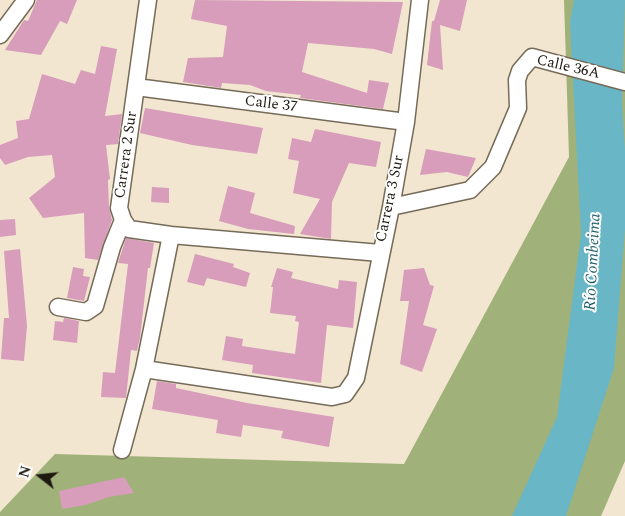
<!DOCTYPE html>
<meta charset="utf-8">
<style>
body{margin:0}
#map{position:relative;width:625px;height:516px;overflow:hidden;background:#f2e6d0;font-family:Spectral,serif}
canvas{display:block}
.north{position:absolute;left:15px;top:451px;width:50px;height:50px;-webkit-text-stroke:4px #fff;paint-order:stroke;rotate:286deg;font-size:14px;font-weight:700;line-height:20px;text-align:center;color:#1d1911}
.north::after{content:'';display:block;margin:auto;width:18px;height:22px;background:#1d1911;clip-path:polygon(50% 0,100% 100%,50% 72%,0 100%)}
</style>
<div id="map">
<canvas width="625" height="516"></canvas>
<div class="north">N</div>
</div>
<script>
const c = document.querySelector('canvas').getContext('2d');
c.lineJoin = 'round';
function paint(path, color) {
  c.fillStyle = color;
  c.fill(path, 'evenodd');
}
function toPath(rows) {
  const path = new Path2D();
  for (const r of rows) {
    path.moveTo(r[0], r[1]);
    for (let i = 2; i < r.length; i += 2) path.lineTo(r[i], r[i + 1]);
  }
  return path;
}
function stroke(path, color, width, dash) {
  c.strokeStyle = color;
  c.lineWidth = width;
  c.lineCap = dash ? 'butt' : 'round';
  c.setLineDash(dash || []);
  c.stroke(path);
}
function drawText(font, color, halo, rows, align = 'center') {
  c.font = font + ' Spectral,serif';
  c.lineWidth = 4;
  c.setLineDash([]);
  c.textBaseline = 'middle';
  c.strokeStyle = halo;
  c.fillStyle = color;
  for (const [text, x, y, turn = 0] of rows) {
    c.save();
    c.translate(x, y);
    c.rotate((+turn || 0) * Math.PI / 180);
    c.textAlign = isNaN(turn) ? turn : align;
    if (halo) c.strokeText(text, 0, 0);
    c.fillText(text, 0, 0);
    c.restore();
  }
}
paint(toPath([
 [564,0,625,0,625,461,601,516,0,516,0,512,55,454,404,464,569,157]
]), '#a0b279');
paint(toPath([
 [574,0,625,0,622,103,625,151,625,229,614,368,566,516,512,516,557,417,581,234,570,22]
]), '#69b6c6');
paint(toPath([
 [37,0,77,0,67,24,60,21,41,55,5,50,24,20,28,21],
 [195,0,403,2,392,54,374,49,308,43,302,72,367,93,369,80,389,83,383,109,300,98,301,95,266,91,250,85,222,83,221,88,183,82,188,58,223,57,227,26,191,19],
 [440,0,467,0,460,31,440,25,443,70,427,65,432,21,434,21],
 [101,46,117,49,105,116,122,114,118,144,106,145,110,179,108,180,109,207,112,220,98,260,85,258,84,213,43,218,29,198,55,177,52,155,28,157,5,165,0,158,0,145,18,138,16,121,29,119,42,74,75,84,81,70,95,74],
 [145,108,263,128,257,154,192,145,140,133],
 [315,129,381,142,376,167,349,163,332,202,331,239,300,234,320,199,293,193,299,161,288,159,292,138,311,142],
 [426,149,476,158,468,177,447,172,420,175],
 [228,186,255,193,250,213,295,226,294,234,248,229,219,221],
 [152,187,169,188,169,203,151,202],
 [15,219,16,235,0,237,0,220],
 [126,238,154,243,150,268,148,268,140,338,137,351,131,350,126,398,101,397,103,372,115,373,128,264,118,263],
 [20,249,27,326,24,361,1,359,4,318,9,318,4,251],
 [195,254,234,264,233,267,250,273,246,287,207,278,204,286,187,282],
 [73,267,84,269,83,276,90,277,84,301,67,298],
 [277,268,293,272,291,278,338,289,339,280,357,282,353,328,327,325,321,383,252,373,253,365,222,360,226,336,243,339,242,346,295,354,299,322,295,321,296,316,270,313,273,287,271,287],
 [424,268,430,285,434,286,423,325,437,329,422,372,400,364,409,301,400,301,404,270],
 [64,318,79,321,77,343,53,340,55,321,63,322],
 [157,381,176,384,176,388,247,403,334,417,329,447,281,438,283,431,243,425,241,437,216,433,218,420,152,409],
 [124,477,134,493,109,497,85,505,62,509,59,491]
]), '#d79dbb');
const street = toPath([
 [0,35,26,0],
 [136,87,406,122],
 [391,207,470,190,493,167,518,108,517,80,520,71,532,57,625,82],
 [123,220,129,229,171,235,380,253],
 [58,307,86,312,95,306,112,247,123,220,119,208,148,0],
 [144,369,332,397,345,394,356,378,391,207,406,122,420,0],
 [122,450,144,369,171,235]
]);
stroke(street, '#766b58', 19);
stroke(street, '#fff', 16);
drawText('15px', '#1d1911', '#fff', [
 ["Calle 36A",568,68,13],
 ["Calle 37",271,105,7],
 ["Carrera 2 Sur",127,155,-82],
 ["Carrera 3 Sur",391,199,-78]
]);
drawText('italic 16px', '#22616d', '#fff', [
 ["Río Combeima",594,262,-87]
]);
</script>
